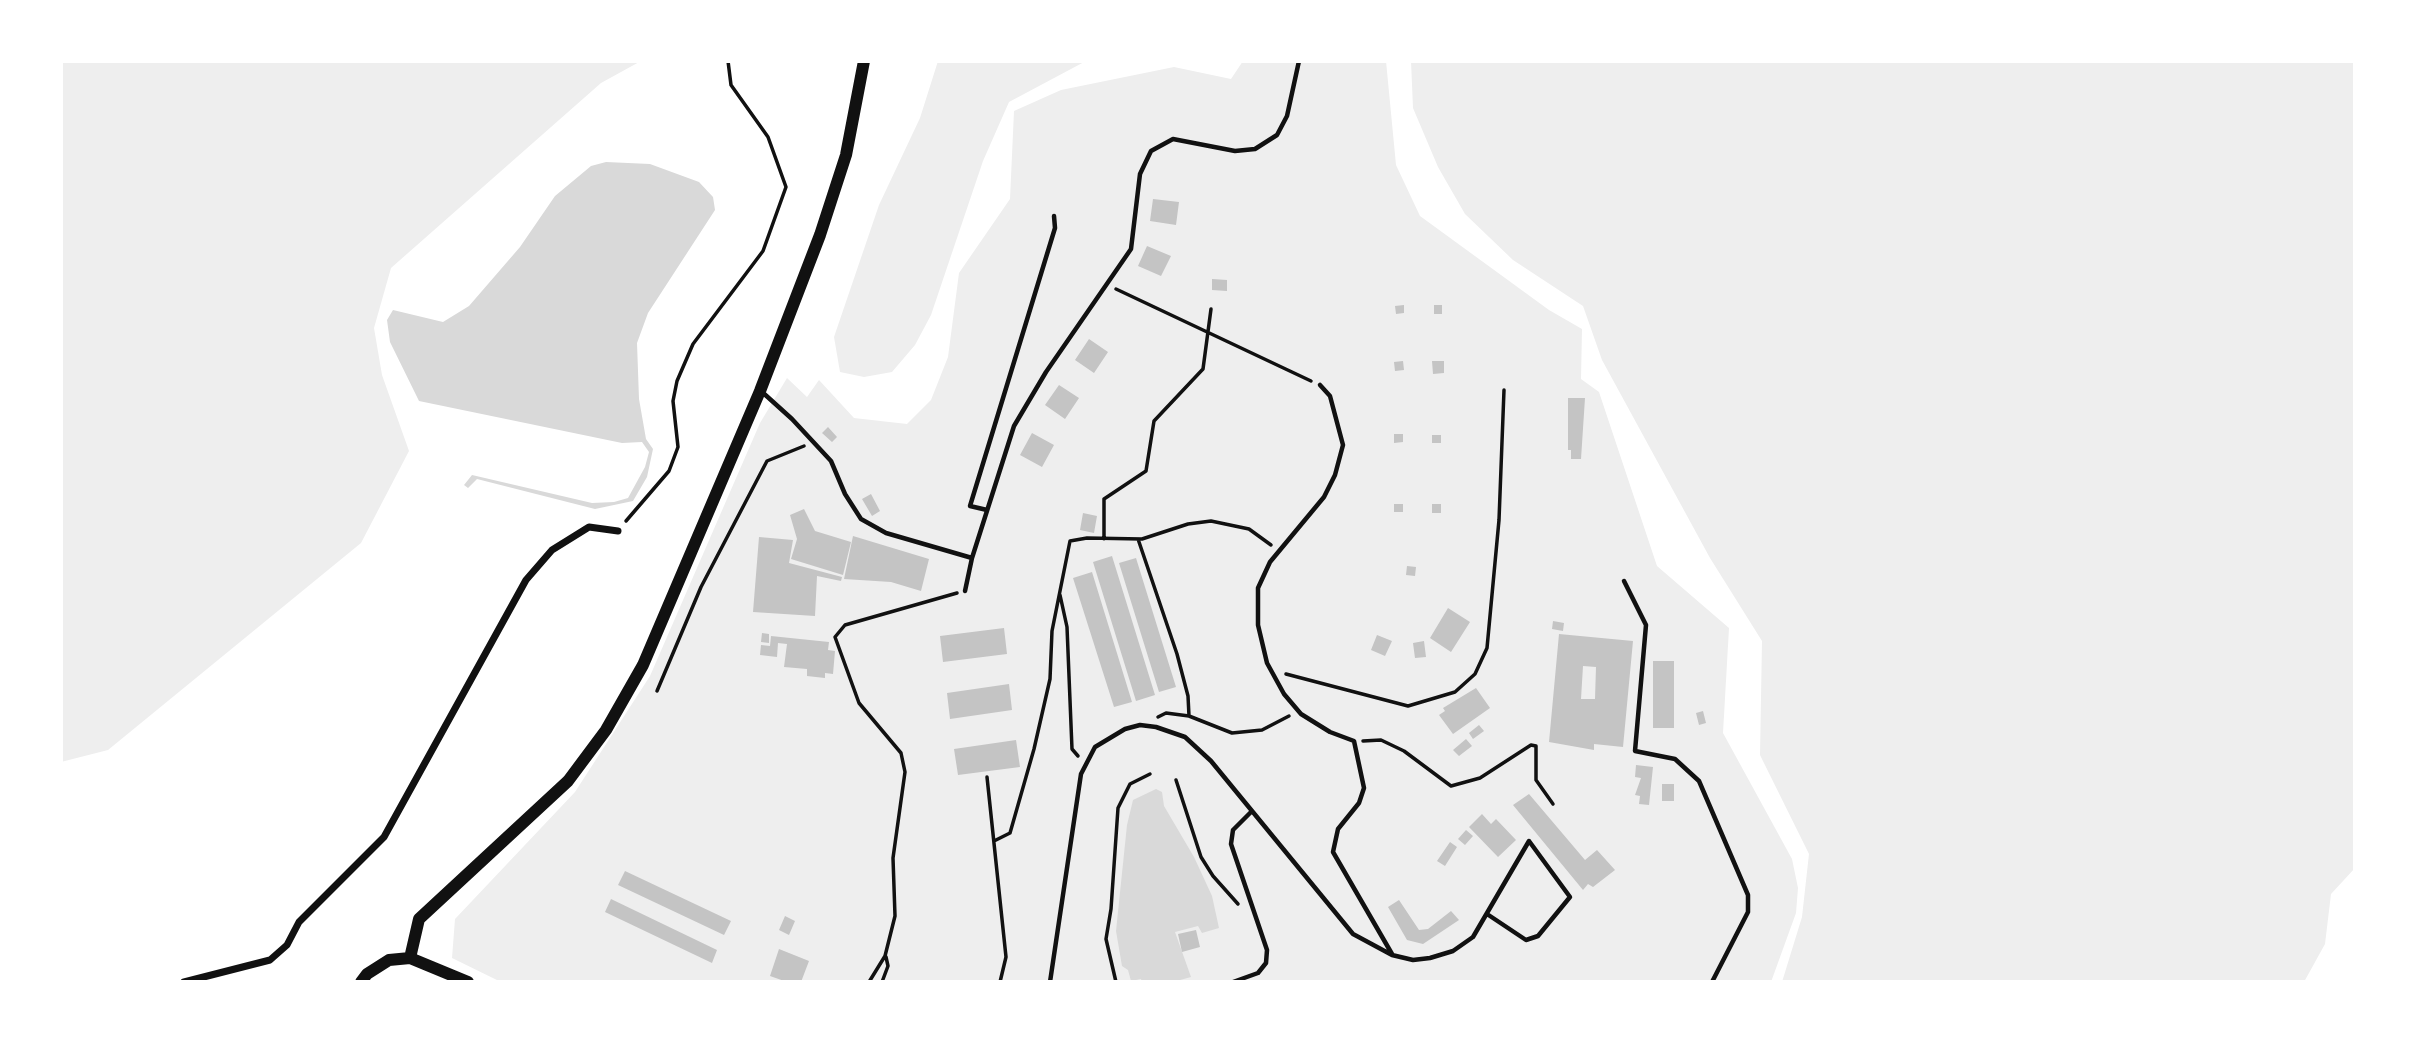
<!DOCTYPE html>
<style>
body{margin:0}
#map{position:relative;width:2416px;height:1043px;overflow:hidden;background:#fff;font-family:Figtree,sans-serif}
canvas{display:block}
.frame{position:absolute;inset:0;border:63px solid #fff;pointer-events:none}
</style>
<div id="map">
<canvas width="2416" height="1043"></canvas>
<div class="frame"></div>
</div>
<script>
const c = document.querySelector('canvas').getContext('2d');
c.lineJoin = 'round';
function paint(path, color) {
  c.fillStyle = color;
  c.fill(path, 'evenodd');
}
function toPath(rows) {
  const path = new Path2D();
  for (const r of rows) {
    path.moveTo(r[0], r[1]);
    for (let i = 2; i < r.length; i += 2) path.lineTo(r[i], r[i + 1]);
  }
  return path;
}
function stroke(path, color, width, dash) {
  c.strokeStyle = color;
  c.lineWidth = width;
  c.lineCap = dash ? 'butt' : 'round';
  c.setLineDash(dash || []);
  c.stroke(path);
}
paint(toPath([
 [61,61,641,61,601,83,391,268,374,328,382,375,409,451,361,543,108,750,61,762],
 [938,61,1086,61,1009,102,983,161,931,315,915,345,892,372,864,377,840,372,834,337,879,205,920,118],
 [1243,61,1386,61,1396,165,1420,216,1549,310,1582,329,1581,379,1599,392,1657,566,1729,628,1723,733,1792,859,1798,888,1796,913,1771,982,501,982,452,958,455,919,575,792,650,676,760,423,787,378,807,397,819,380,854,418,907,424,931,400,948,357,959,273,1010,199,1014,111,1061,90,1174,67,1231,79],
 [1411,61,2355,61,2355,868,2331,894,2325,944,2304,982,1782,982,1802,917,1809,854,1760,755,1762,641,1710,558,1602,360,1583,306,1513,260,1465,214,1438,167,1413,108]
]), '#eee');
paint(toPath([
 [606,162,650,164,699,182,713,197,715,210,648,313,637,343,639,399,646,439,653,449,647,477,633,501,595,509,477,479,468,488,464,485,472,475,592,503,614,502,628,498,645,467,649,452,642,442,622,443,419,401,390,342,387,320,393,310,443,322,469,306,520,247,555,196,591,166],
 [1156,789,1162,792,1164,806,1194,857,1212,896,1219,928,1202,933,1198,926,1175,932,1191,977,1173,982,1142,982,1141,979,1131,981,1128,970,1122,966,1116,931,1127,825,1133,800]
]), '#d9d9d9');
paint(toPath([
 [1153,199,1179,202,1176,225,1150,221],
 [1147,246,1171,256,1161,276,1138,266],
 [1212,279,1227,280,1227,291,1212,290],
 [1404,305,1404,313,1396,314,1395,306],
 [1434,305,1442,305,1442,314,1434,314],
 [1089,339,1108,352,1094,373,1075,360],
 [1403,361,1404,370,1395,371,1394,362],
 [1432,361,1444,361,1444,373,1433,374],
 [1059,385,1079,398,1065,419,1045,405],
 [1568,398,1585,398,1581,459,1571,459,1571,450,1568,450],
 [828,427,837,437,832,442,822,433],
 [1032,433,1054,445,1042,467,1020,455],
 [1394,434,1403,434,1403,442,1394,443],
 [1432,435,1441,435,1441,443,1432,443],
 [871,494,880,511,872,516,862,499],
 [1394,504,1403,504,1403,512,1394,512],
 [1432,504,1441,504,1441,513,1432,513],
 [804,509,815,531,851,542,843,575,791,559,797,539,790,515],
 [1083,513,1097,516,1094,533,1080,530],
 [853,536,929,559,921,591,891,582,844,579],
 [759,537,793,540,789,563,842,577,841,581,817,576,815,616,753,612],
 [1112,556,1155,695,1136,701,1093,562],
 [1136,558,1176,687,1159,692,1119,563],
 [1407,566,1416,567,1415,576,1406,575],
 [1092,572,1132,702,1114,707,1073,578],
 [1448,608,1470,622,1451,652,1430,638],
 [1553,621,1564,623,1563,631,1552,629],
 [1004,628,1007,654,943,662,940,636],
 [762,633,769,634,769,643,761,642],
 [1559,634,1633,641,1623,747,1594,744,1594,750,1549,742],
 [1583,666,1596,667,1595,699,1581,699],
 [1377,635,1392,641,1385,656,1371,650],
 [771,636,829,642,828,650,835,651,833,674,825,673,825,678,807,676,807,669,784,667,787,644,778,643,777,657,760,655,761,645,770,646],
 [1424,641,1426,657,1415,658,1413,643],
 [1653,661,1674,661,1674,728,1653,728],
 [1009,684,1012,710,950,719,947,693],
 [1476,688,1490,708,1453,734,1439,715,1445,711,1443,708],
 [1703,711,1706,723,1699,725,1696,713],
 [1479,725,1484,731,1473,739,1469,733],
 [1466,739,1472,746,1459,756,1453,750],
 [1016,740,1020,767,958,775,954,749],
 [1636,765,1653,767,1649,805,1639,804,1640,796,1635,795,1641,778,1635,777],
 [1662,784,1674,784,1674,801,1662,801],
 [1529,794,1585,860,1597,850,1615,870,1593,887,1588,884,1583,890,1513,805],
 [1482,814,1491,824,1496,819,1516,840,1498,857,1469,827],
 [1466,830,1473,836,1465,845,1458,839],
 [1450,842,1457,847,1445,866,1437,861],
 [625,871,731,921,724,935,618,885],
 [611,899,717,950,712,963,605,912],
 [1399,900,1419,930,1428,929,1451,911,1459,920,1423,944,1407,940,1388,907],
 [785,916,795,921,789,935,779,930],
 [1196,930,1200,947,1182,952,1178,934],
 [779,949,809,961,801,982,787,982,770,976]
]), '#c4c4c4');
stroke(toPath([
 [1116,289,1311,381],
 [626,521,669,471,678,447,673,401,677,381,693,344,763,251,786,187,768,137,731,85,728,61],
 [1104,539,1104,499,1146,471,1154,421,1203,369,1211,309],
 [1138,539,1177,654,1188,696,1189,716],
 [1060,595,1067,627,1072,749,1078,756],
 [1286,674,1408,706,1455,692,1475,674,1487,648,1499,520,1504,390],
 [657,691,701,587,767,461,804,446],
 [1158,717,1166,713,1189,716,1232,733,1262,730,1289,716],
 [1363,741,1381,740,1404,751,1451,786,1480,778,1531,745,1536,746,1536,780,1553,804],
 [987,777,1006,957,1000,982],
 [1176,780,1201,857,1213,876,1238,904],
 [994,841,1010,833,1034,749,1050,679,1052,631,1070,541,1087,538,1142,539,1188,524,1211,521,1249,529,1271,545],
 [869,982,885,956,895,916,893,858,905,772,901,753,859,703,835,637,845,625,957,593],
 [882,982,888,966,886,957],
 [1116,982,1106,939,1111,909,1118,808,1130,784,1150,774]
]), '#111', 3.5);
stroke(toPath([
 [1320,385,1330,396,1343,445,1335,475,1324,497,1270,562,1258,588,1258,625,1267,663,1284,694,1301,714,1330,732,1354,741,1364,788,1359,803,1338,829,1333,852,1392,954],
 [761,391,792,419,831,461,845,494,861,519,886,533,972,558],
 [987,510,970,506,1055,228,1054,216],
 [1624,581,1646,625,1635,751,1675,759,1699,781,1748,895,1748,912,1712,982],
 [965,591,972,558,1014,426,1046,372,1131,249,1140,174,1151,151,1173,139,1235,151,1255,149,1277,135,1287,116,1299,61],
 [1050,982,1081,774,1095,747,1125,729,1140,725,1156,727,1185,737,1211,761,1353,934,1392,955,1413,960,1430,958,1453,951,1473,937,1529,841,1570,897,1538,936,1526,940,1487,914],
 [1233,982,1258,973,1266,963,1267,950,1231,844,1233,830,1251,812]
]), '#111', 4.5);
stroke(toPath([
 [184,982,270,960,287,945,299,922,384,837,526,580,552,550,589,527,618,531]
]), '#111', 7);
stroke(toPath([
 [410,958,419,919,568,781,606,730,643,665,760,391,820,235,846,155,864,61],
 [361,982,367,974,389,960,410,958,468,982]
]), '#111', 12);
</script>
